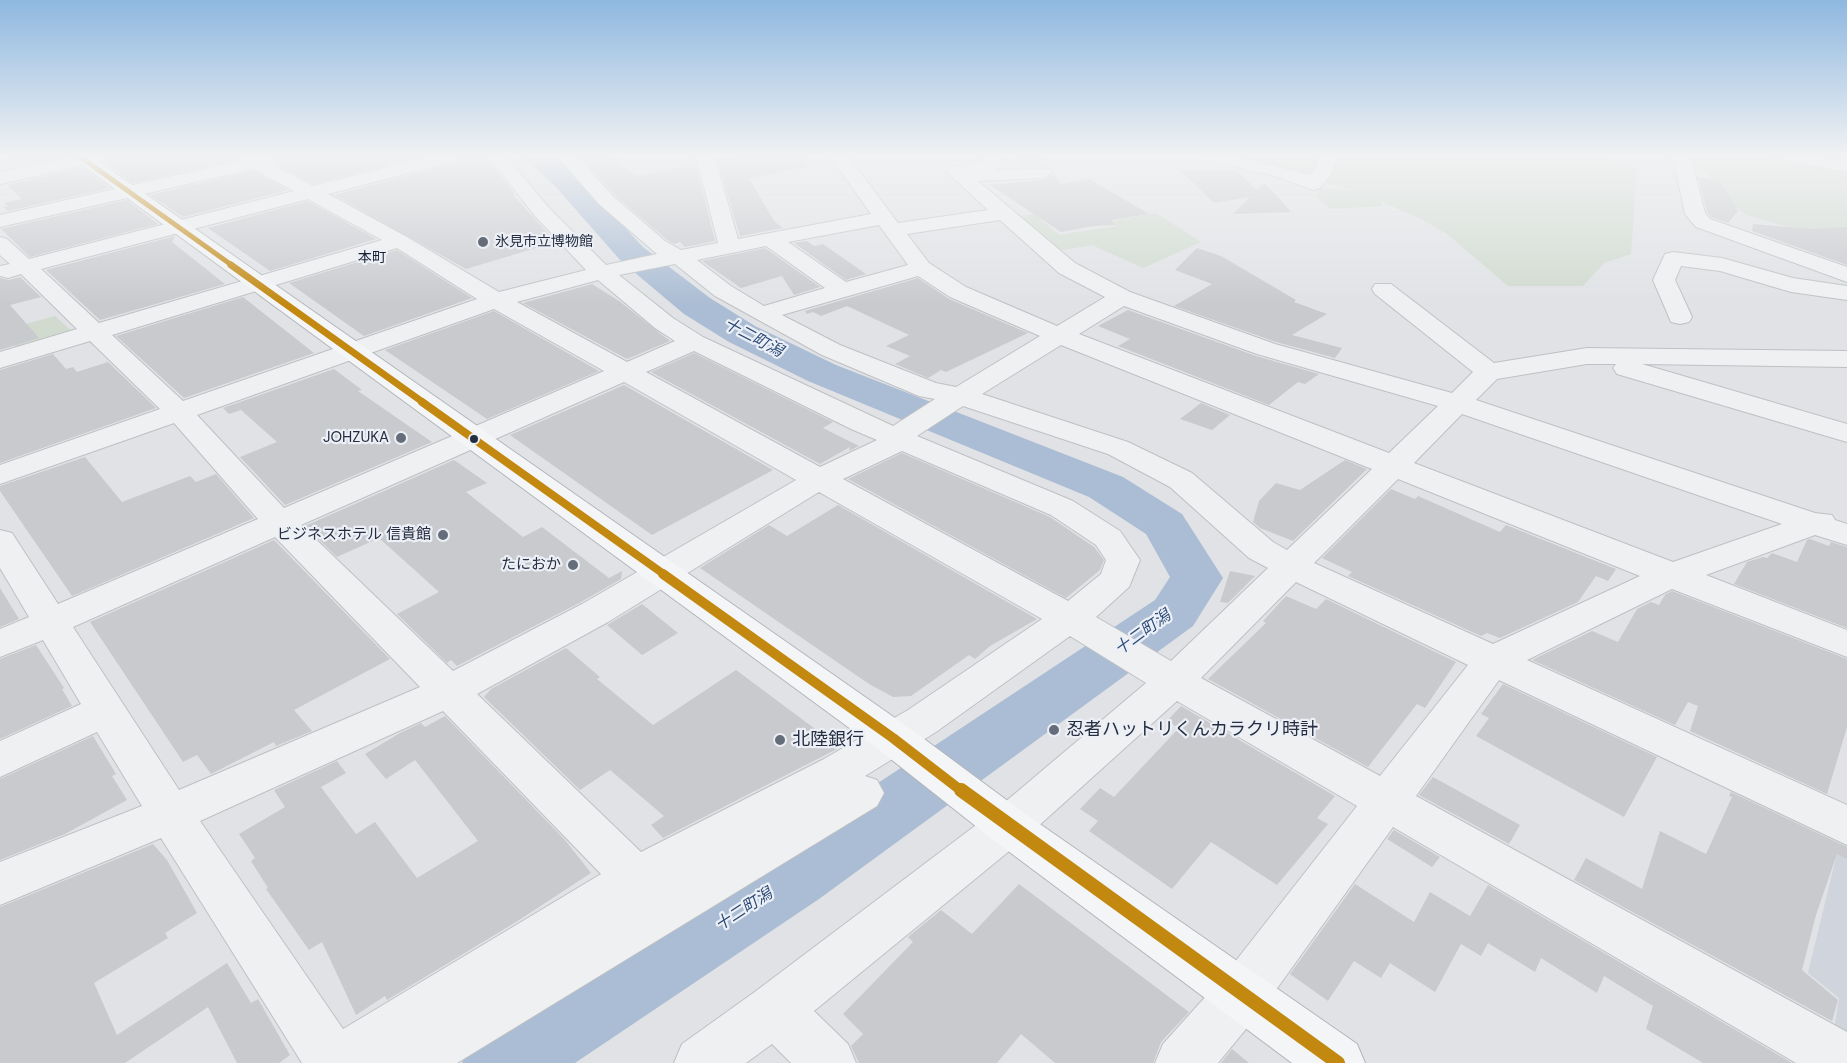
<!DOCTYPE html>
<meta charset="utf-8">
<style>
body{margin:0}
canvas{display:block;background:#e0e2e5}
</style>
<canvas width="1847" height="1063"></canvas>
<script>
const c = document.querySelector('canvas').getContext('2d');
c.lineJoin = 'round';
function paint(path, color) {
  c.fillStyle = color;
  c.fill(path, 'evenodd');
}
function toPath(rows) {
  const path = new Path2D();
  for (const r of rows) {
    path.moveTo(r[0], r[1]);
    for (let i = 2; i < r.length; i += 2) path.lineTo(r[i], r[i + 1]);
  }
  return path;
}
function stroke(path, color, width, dash) {
  c.strokeStyle = color;
  c.lineWidth = width;
  c.lineCap = dash ? 'butt' : 'round';
  c.setLineDash(dash || []);
  c.stroke(path);
}
function drawText(font, color, halo, rows, align = 'center') {
  c.font = font + ' "DM Sans","Noto Sans JP",sans-serif';
  c.lineWidth = 4.5;
  c.setLineDash([]);
  c.textBaseline = 'middle';
  c.strokeStyle = halo;
  c.fillStyle = color;
  for (const [text, x, y, turn = 0] of rows) {
    c.save();
    c.translate(x, y);
    c.rotate((+turn || 0) * Math.PI / 180);
    c.textAlign = isNaN(turn) ? turn : align;
    if (halo) c.strokeText(text, 0, 0);
    c.fillText(text, 0, 0);
    c.restore();
  }
}
paint(toPath([
 [1837,853,1847,858,1847,1039,1834,1031,1839,998,1808,973]
]), '#d0d5dd');
paint(toPath([
 [1219,156,1594,156,1637,168,1631,254,1604,263,1583,286,1508,286,1447,234,1423,220,1380,201,1383,206,1331,209,1316,197,1319,188,1351,190,1283,170],
 [1701,156,1847,156,1847,244,1746,215,1711,186,1708,173,1694,170,1691,160],
 [1156,213,1201,242,1143,268,1092,245,1057,251,1013,217,1035,214,1059,235,1116,226,1113,221],
 [55,316,75,334,19,351,0,331]
]), '#d0dacf');
paint(toPath([
 [523,156,553,156,575,174,643,247,710,298,755,326,836,365,1123,477,1182,514,1223,578,1193,626,819,899,575,1063,462,1063,474,1034,769,855,1155,600,1170,577,1146,534,1089,497,808,381,729,342,684,314,621,261,555,186,523,156]
]), '#abbdd4');
paint(toPath([
 [11,156,66,156,22,165],
 [115,156,232,156,235,160,133,183,105,163],
 [276,156,421,156,313,184,276,163,278,160],
 [464,156,486,156,515,195,513,195,556,242,466,269,334,195,460,162],
 [579,156,612,156,636,176,696,164,715,241,685,247,680,242,674,244,666,239,616,196],
 [738,156,806,156,807,167,749,178,774,221,783,228,740,236,717,160],
 [1016,156,1041,156,1049,167,1023,167],
 [83,168,110,188,8,211,3,207,8,206,4,203,22,199,7,185],
 [1180,170,1236,170,1257,190,1265,183,1291,212,1233,214,1250,197,1214,203],
 [253,171,288,190,183,217,150,195],
 [1054,174,1061,184,1089,179,1149,214,1112,220,1115,225,1093,226,1061,232,990,185,1043,180],
 [1698,177,1719,181,1738,211,1728,223,1711,217,1707,212],
 [127,200,158,224,30,257,1,229],
 [308,201,376,239,270,271,208,228],
 [1753,224,1811,229,1847,227,1847,265,1752,231],
 [175,236,172,242,225,284,100,320,46,270],
 [807,241,814,246,823,244,866,274,846,280,794,243],
 [765,248,820,287,794,295,782,276,741,288,702,261],
 [1197,248,1221,256,1296,300,1294,302,1327,314,1292,335,1342,348,1335,358,1276,342,1174,306,1212,284,1175,270],
 [397,250,472,298,364,336,289,283],
 [20,277,41,297,10,305,39,338,0,350,0,278,9,280],
 [918,278,949,299,1028,333,946,372,941,370,928,378,895,364,910,356,886,346,909,335,847,306,821,316,813,312,807,314,805,311],
 [592,284,619,301,670,341,627,359,523,303],
 [243,297,314,353,184,398,116,336],
 [1128,310,1256,356,1319,374,1305,384,1298,382,1269,405,1118,346,1130,339,1098,326],
 [494,311,599,371,487,419,385,350],
 [694,353,833,422,823,428,859,446,849,451,850,447,820,464,651,372],
 [53,354,66,369,73,367,77,372,108,362,156,408,0,463,0,370],
 [334,369,362,390,358,391,432,442,285,505,240,457,277,442,241,410,229,414,223,408],
 [624,385,773,470,652,535,510,435],
 [1201,403,1230,415,1212,430,1180,419],
 [902,453,1050,517,1094,547,1104,560,1100,570,1066,598,848,479],
 [85,457,122,502,190,476,196,482,216,474,254,518,72,596,0,491,0,486],
 [454,460,487,483,466,492,523,537,542,527,609,578,622,571,621,579,581,602,457,666,451,660,447,663,397,614,439,592,379,538,337,557,305,526],
 [1345,460,1367,469,1293,541,1260,528,1253,522,1259,501,1276,483,1300,490],
 [1391,489,1415,499,1418,496,1500,532,1506,525,1616,569,1608,581,1596,576,1578,602,1500,638,1487,633,1481,636,1348,576,1352,572,1322,558],
 [838,505,1037,619,990,646,975,659,969,655,911,696,893,697,869,684,700,568,769,525,787,536],
 [1810,539,1829,546,1831,542,1847,547,1847,628,1734,584,1747,562,1763,557,1767,558,1772,553,1797,562,1807,540],
 [274,540,390,659,294,710,312,731,276,746,274,742,211,774,197,755,183,762,90,622],
 [1230,571,1255,576,1228,603,1220,602],
 [0,588,19,619,0,627],
 [1672,591,1847,659,1847,727,1827,794,1690,731,1698,706,1688,702,1675,725,1532,660,1592,631,1618,642,1637,609,1651,602,1659,605,1665,595],
 [1286,596,1316,609,1326,599,1456,662,1425,708,1417,704,1368,767,1208,679,1266,623,1263,621],
 [642,604,678,633,642,655,607,625],
 [36,645,64,688,62,689,72,706,0,739,0,659],
 [566,648,600,677,597,679,653,725,736,670,838,746,837,749,663,838,651,825,664,816,610,770,580,790,484,697,491,689],
 [1503,684,1657,757,1624,817,1476,736,1489,718,1481,714],
 [1181,706,1335,796,1317,818,1328,824,1277,885,1211,842,1172,889,1089,831,1098,821,1080,809,1100,788,1114,797,1179,728,1167,721],
 [445,716,565,840,591,873,516,922,387,1000,385,996,356,1015,322,942,309,950,266,889,268,888,251,861,255,858,239,834,285,807,274,790,337,761,346,773,321,787,356,834,375,822,417,878,478,841,415,760,386,779,365,754,400,733,421,723,425,727],
 [93,736,116,774,112,776,127,800,65,834,0,860,0,779],
 [1433,777,1520,825,1509,844,1419,795],
 [1731,792,1847,847,1847,859,1837,854,1816,915,1802,970,1838,1000,1832,1021,1574,880,1586,858,1642,889,1660,831,1706,854,1732,797,1729,796],
 [1394,830,1440,857,1432,867,1387,839],
 [153,844,167,860,197,913,165,933,168,938,94,983,117,1035,227,963,251,1003,258,999,290,1055,279,1063,237,1063,208,1007,125,1063,0,1063,0,907],
 [1019,884,1189,1012,1161,1042,1153,1063,1055,1063,1021,1034,997,1063,859,1063,851,1046,863,1034,843,1014,913,942,908,937,941,910,972,934],
 [1355,884,1414,922,1430,892,1470,916,1488,885,1792,1063,1703,1063,1646,1029,1653,1006,1604,976,1597,993,1541,958,1535,972,1488,943,1481,956,1461,944,1435,992,1390,963,1381,978,1354,961,1328,1001,1290,974],
 [1232,1049,1249,1063,1221,1063]
]), '#c8cace');
const minor = toPath([
 [78,156,113,156,104,161,0,184,0,172,78,156],
 [234,156,273,156,276,160,272,164,313,186,431,156,462,156,459,160,328,194,407,237,499,292,586,270,535,216,488,156,506,156,549,208,606,265,657,254,599,204,557,156,576,156,613,196,665,241,681,250,718,243,698,163,692,156,711,156,716,162,738,239,871,214,830,156,848,156,898,223,988,210,947,172,950,168,984,161,981,156,999,156,1004,164,994,170,1049,169,1052,173,1043,178,978,181,1075,263,1130,292,1275,344,1452,393,1473,372,1375,294,1372,289,1375,284,1391,284,1494,363,1587,348,1847,351,1847,367,1642,364,1847,424,1847,442,1617,374,1613,368,1616,364,1587,364,1497,379,1476,400,1815,513,1832,515,1835,520,1847,524,1847,545,1815,535,1706,575,1847,630,1847,657,1672,589,1527,660,1847,805,1847,845,1499,680,1416,796,1847,1032,1847,1063,1796,1063,1393,827,1260,1012,1218,1063,1155,1063,1163,1044,1224,976,1357,806,1177,701,1024,839,814,1011,848,1044,856,1063,791,1063,772,1044,746,1063,674,1063,682,1044,756,991,992,813,1146,683,1070,636,936,732,865,776,877,780,884,793,877,806,457,1063,302,1063,161,838,0,905,0,862,142,806,97,732,0,777,0,741,81,704,43,640,0,657,0,629,29,617,0,568,0,530,12,533,58,604,258,519,174,423,0,484,0,465,160,409,90,341,0,368,0,352,77,329,21,274,8,278,0,276,0,266,10,264,0,255,0,237,7,239,29,259,294,191,253,169,0,227,0,215,239,161,234,156],
 [308,199,382,240,99,323,41,269,308,199],
 [1000,220,1059,273,1105,297,1057,326,966,287,929,263,907,234,1000,220],
 [879,225,908,265,846,282,788,242,879,225],
 [766,246,825,288,764,306,731,286,697,260,766,246],
 [397,248,477,299,183,401,112,335,397,248],
 [675,264,715,296,822,355,919,396,935,399,893,426,703,337,673,318,619,275,675,264],
 [918,276,950,297,1040,336,956,387,936,383,840,345,782,315,918,276],
 [598,280,655,328,675,341,627,362,517,302,598,280],
 [1124,306,1257,354,1438,406,1389,453,1079,334,1124,306],
 [494,309,604,371,284,508,197,415,494,309],
 [1061,345,1372,469,1287,550,1273,542,1192,473,1128,442,982,394,1061,345],
 [694,351,851,429,877,440,820,467,646,372,694,351],
 [624,382,796,480,582,604,453,671,301,525,624,382],
 [963,406,1108,454,1170,487,1249,558,1268,568,1171,661,1096,617,1129,587,1140,560,1120,531,1073,501,917,436,963,406],
 [1462,414,1782,524,1673,562,1414,463,1462,414],
 [902,451,1051,515,1096,545,1106,560,1101,574,1068,601,843,479,902,451],
 [1398,479,1640,576,1493,644,1314,563,1398,479],
 [819,492,1042,619,908,710,824,759,641,852,477,694,608,622,819,492],
 [275,537,420,687,179,790,73,627,275,537],
 [1296,582,1468,665,1380,776,1201,678,1296,582],
 [443,711,601,874,343,1029,200,821,443,711],
 [1200,156,1234,156,1310,175,1316,168,1319,156,1337,156,1331,174,1320,188,1313,190,1272,175,1203,160,1200,156],
 [1669,156,1691,158,1705,213,1710,219,1847,267,1847,282,1696,227,1685,214,1674,161,1669,156],
 [1775,156,1816,156,1847,162,1847,172,1784,161,1775,156],
 [1673,252,1722,258,1793,278,1847,286,1847,300,1791,292,1720,271,1681,266,1675,280,1692,317,1689,322,1680,324,1671,322,1653,280,1665,254,1673,252]
]);
const highway = toPath([
 [70,156,91,156,908,727,1024,813,1357,1044,1365,1063,1292,1063,992,839,878,749,70,156]
]);
stroke(minor, '#bec0c3', 2);
stroke(highway, '#b2b5ba', 2);
paint(minor, '#eff0f2');
paint(highway, '#f4f5f6');
stroke(toPath([
 [79,156,233,266]
]), '#c28810', 5);
stroke(toPath([
 [231,265,424,403]
]), '#c28810', 7);
stroke(toPath([
 [422,402,665,575]
]), '#c28810', 8);
stroke(toPath([
 [663,574,893,738,963,792]
]), '#c28810', 10);
stroke(toPath([
 [961,790,1338,1063]
]), '#c28810', 14);
const sky = c.createLinearGradient(0, 0, 0, 305);
sky.addColorStop(0, '#8fb8e0');
sky.addColorStop(0.51, '#f1f2f3');
sky.addColorStop(1, '#f1f2f300');
c.fillStyle = sky;
c.fillRect(0, 0, 1847, 305);
for (const [x, y, r, color] of [
 [483,242,6,"#666d7a"],
 [401,438,6,"#666d7a"],
 [474,439,5,"#252e40"],
 [443,535,6,"#666d7a"],
 [573,565,6,"#666d7a"],
 [1054,730,6,"#666d7a"],
 [780,740,6,"#666d7a"]
]) {
  const dot = new Path2D();
  dot.arc(x, y, r, 0, 2 * Math.PI);
  c.fillStyle = color;
  c.fill(dot);
  stroke(dot, '#ecf0f6', 2);
}
drawText('14px', '#252e40', '#ecf0f6', [
 ["氷見市立博物館",495,242]
], 'left');
drawText('14px', '#181f31', '#ecf0f6', [
 ["本町",372,258]
]);
drawText('15px', '#252e40', '#ecf0f6', [
 ["JOHZUKA",389,438],
 ["ビジネスホテル 信貴館",431,535],
 ["たにおか",561,565]
], 'right');
drawText('italic 16px', '#2c4b78', '#ecf0f6', [
 ["十二町潟",753,338,28],
 ["十二町潟",1143,633,-36],
 ["十二町潟",744,910,-33]
]);
drawText('18px', '#252e40', '#ecf0f6', [
 ["忍者ハットリくんカラクリ時計",1066,730],
 ["北陸銀行",792,740]
], 'left');
</script>
